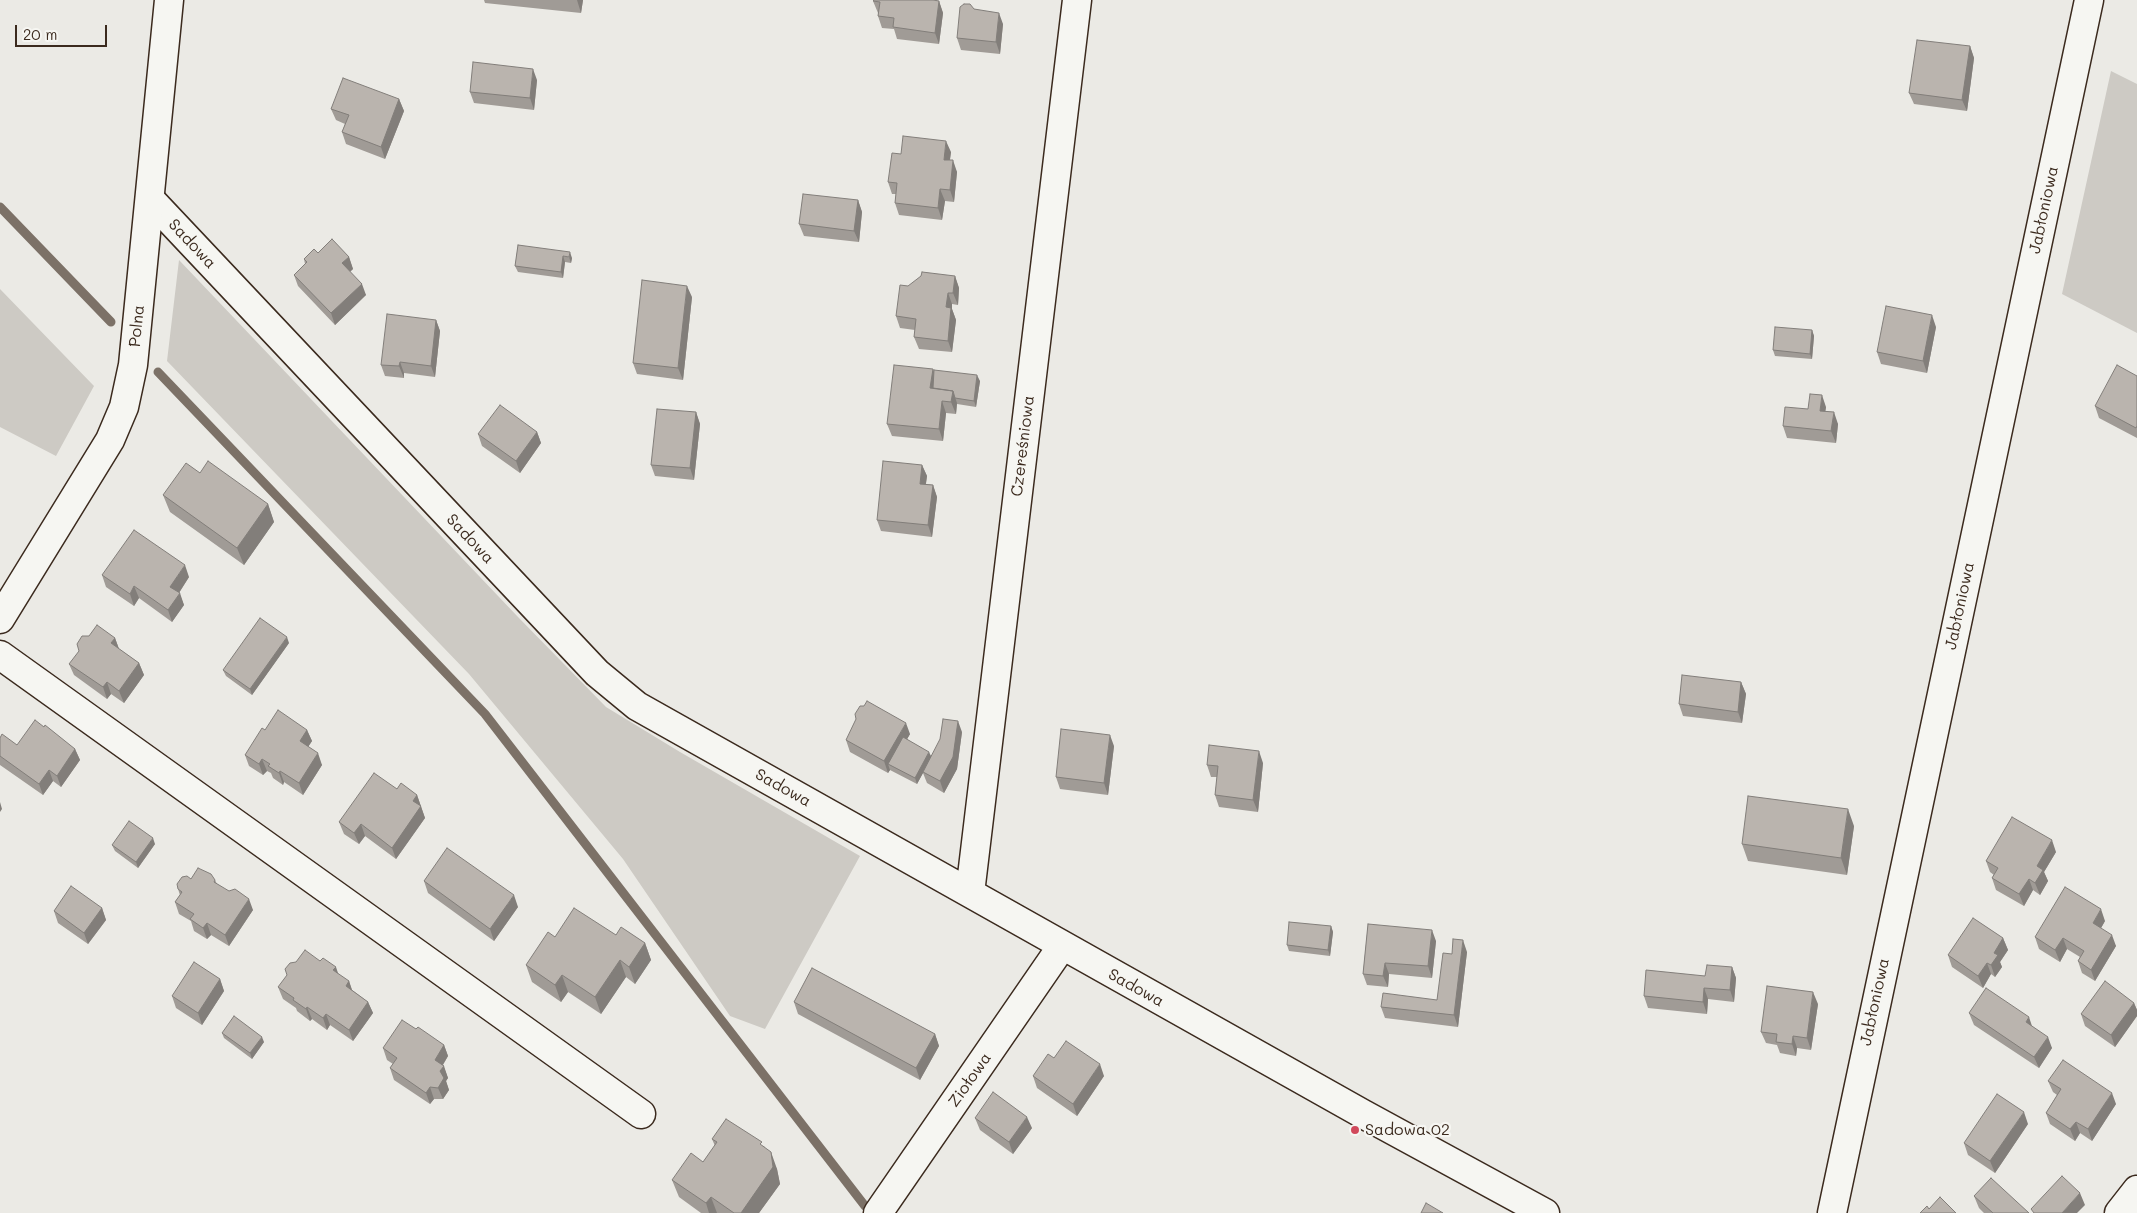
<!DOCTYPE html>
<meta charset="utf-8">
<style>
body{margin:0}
#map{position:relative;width:2137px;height:1213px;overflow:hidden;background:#ebeae5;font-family:Mali,sans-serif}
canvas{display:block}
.scale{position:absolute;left:15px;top:25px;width:92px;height:22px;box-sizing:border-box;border:2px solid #3b2a1e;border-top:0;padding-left:6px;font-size:15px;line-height:18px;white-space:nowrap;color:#3b2a1e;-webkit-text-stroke:4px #f6f6f2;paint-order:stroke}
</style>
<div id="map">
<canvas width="2137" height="1213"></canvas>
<div class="scale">20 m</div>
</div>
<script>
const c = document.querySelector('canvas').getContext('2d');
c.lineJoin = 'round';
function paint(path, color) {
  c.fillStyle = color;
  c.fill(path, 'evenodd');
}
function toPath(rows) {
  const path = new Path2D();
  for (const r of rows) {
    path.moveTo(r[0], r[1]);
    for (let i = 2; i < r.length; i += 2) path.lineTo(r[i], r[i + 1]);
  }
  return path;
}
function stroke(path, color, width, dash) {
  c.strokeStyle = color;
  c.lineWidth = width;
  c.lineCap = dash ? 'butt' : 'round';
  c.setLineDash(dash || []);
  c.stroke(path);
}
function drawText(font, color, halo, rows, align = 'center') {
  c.font = font + ' Mali,sans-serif';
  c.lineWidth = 4.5;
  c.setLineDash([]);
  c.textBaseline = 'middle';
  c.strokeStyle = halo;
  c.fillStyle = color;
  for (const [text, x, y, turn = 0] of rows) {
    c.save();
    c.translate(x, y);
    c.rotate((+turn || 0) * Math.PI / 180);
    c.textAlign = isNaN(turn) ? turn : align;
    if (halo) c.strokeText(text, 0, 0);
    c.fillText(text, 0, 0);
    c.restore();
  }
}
paint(toPath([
 [2111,71,2137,84,2137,333,2062,294],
 [179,260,518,617,606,707,680,752,860,856,765,1029,730,1016,623,859,469,674,167,361],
 [0,289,94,386,56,456,0,427]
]), '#cdcac4');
stroke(toPath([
 [0,207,111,322],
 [158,372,485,714,865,1206]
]), '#7c7167', 9);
const minor = toPath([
 [150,199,597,673,637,706,1363,1114,1545,1213],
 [0,655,641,1114],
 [970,893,1077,0],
 [878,1213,1062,946],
 [1832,1213,2089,0],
 [2119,1213,2137,1190]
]);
const tertiary = toPath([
 [0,619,110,440,124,407,133,365,169,0]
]);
stroke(minor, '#3b2a1e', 31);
stroke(tertiary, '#3b2a1e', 31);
stroke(minor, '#f6f6f2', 28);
stroke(tertiary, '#f6f6f2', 28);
paint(toPath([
 [484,0,583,0,581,13,485,3],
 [873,1,939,1,943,13,939,44,897,39,894,29,882,28,878,16,878,13],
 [974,9,1003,24,1000,54,961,50,957,38],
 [1970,46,1974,58,1967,111,1914,104,1909,93],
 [537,80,534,110,474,103,470,92],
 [399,99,404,111,385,159,346,144,342,132,345,124,336,120,331,109],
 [951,152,950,160,957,172,954,202,945,201,942,220,899,215,895,203,896,194,892,194,888,182,901,154],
 [858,200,862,212,859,242,804,236,799,224],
 [518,245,572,258,571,263,565,262,563,278,518,272,515,266],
 [318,253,349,257,353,269,350,272,366,295,335,325,298,286,294,275,305,264,304,259],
 [955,276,959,288,958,305,952,304,952,309,956,320,952,352,919,349,914,337,915,330,900,328,896,316,908,286],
 [692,297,683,380,637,374,633,363],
 [436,320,440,331,435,377,404,373,404,378,385,376,381,365],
 [1936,327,1927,373,1881,364,1877,352],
 [1812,330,1814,336,1812,359,1775,356,1773,350],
 [933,369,934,372,980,381,976,407,957,404,956,414,946,413,943,441,892,436,887,424],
 [2137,376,2137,438,2099,418,2095,406],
 [1826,407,1825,411,1838,424,1836,443,1787,438,1783,426,1808,409],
 [696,412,700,424,694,480,655,476,651,465],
 [537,432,541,443,520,473,482,446,478,434],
 [922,465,927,476,926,484,933,485,937,497,932,537,881,531,877,520],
 [200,473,268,504,274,522,244,565,170,512,163,495],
 [102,575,189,577,179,593,184,605,172,622,139,598,134,606,106,587],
 [115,638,119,649,139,663,144,675,124,703,111,694,107,699,74,675,69,664],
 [289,643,252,695,226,676,223,670],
 [1741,682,1746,694,1742,723,1683,716,1679,704],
 [265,730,307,730,312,741,308,747,322,765,303,795,284,782,283,785,273,778,271,773,267,771,263,775,249,766,245,755],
 [962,732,957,769,944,793,927,783,923,773,917,784,890,770,888,773,850,752,846,740,910,734,907,739,931,756],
 [0,738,17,745,75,749,80,760,61,787,53,781,43,795,0,765],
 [1114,746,1108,795,1060,789,1056,777],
 [1263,763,1258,812,1219,807,1215,795,1217,777,1211,777,1207,765],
 [397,789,417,795,425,818,396,859,365,836,359,844,344,834,339,822],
 [1854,826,1847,875,1748,861,1742,844],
 [155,844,138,868,115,851,112,845],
 [2056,852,2044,872,2048,881,2040,895,2033,890,2024,906,1996,890,1992,878,1994,875,1990,872,1986,861],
 [191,879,215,880,217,884,253,910,229,946,211,935,207,939,194,931,191,921,179,914,175,902,180,895,178,889],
 [424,881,518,907,494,941,428,893],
 [102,908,106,920,88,944,58,923,54,911],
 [2105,921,2101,928,2116,946,2095,981,2082,973,2078,961,2080,957,2067,949,2060,962,2039,949,2035,937],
 [1368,924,1436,941,1432,978,1389,974,1388,987,1367,985,1363,974],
 [1331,926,1333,932,1330,956,1289,951,1287,945],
 [616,935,645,943,651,960,635,984,626,977,601,1014,568,992,561,1002,532,982,526,965],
 [2003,938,2008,950,2000,962,2002,967,1995,977,1991,974,1983,988,1952,967,1948,955],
 [1467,952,1458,1027,1385,1018,1381,1007,1437,1000,1452,954],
 [1732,967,1736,978,1734,1002,1708,999,1707,1014,1648,1008,1644,996],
 [338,974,349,981,352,990,368,1002,373,1013,353,1041,330,1025,327,1030,312,1019,310,1021,297,1011,296,1008,283,999,278,987],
 [220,979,224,991,202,1025,176,1008,172,996],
 [794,1002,935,1034,939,1046,920,1080,798,1014],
 [2134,1003,2137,1010,2137,1016,2115,1047,2085,1026,2081,1014],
 [1818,1004,1811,1050,1797,1048,1796,1056,1780,1053,1777,1045,1766,1043,1761,1032],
 [1969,1013,2032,1026,2052,1048,2039,1068,1974,1025],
 [416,1029,444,1045,448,1056,443,1065,448,1078,446,1081,449,1090,443,1099,434,1099,430,1104,394,1080,390,1068,393,1064,387,1060,383,1048],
 [222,1033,264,1042,252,1059,224,1038],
 [1054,1058,1104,1076,1077,1116,1037,1088,1033,1076],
 [2048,1081,2116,1104,2092,1141,2080,1133,2075,1141,2050,1124,2046,1113,2057,1095,2053,1092],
 [975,1118,1032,1128,1013,1154,980,1130],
 [2028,1124,1995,1173,1968,1155,1964,1143],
 [712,1139,764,1146,777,1169,780,1184,759,1213,701,1213,679,1197,672,1180,703,1162,715,1146],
 [1974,1196,2029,1213,1984,1213,1979,1208]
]), '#a09b96');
paint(toPath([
 [577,0,583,0,581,13],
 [939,1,943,13,939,44,935,33],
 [999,13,1003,24,1000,54,996,42],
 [1970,46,1974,58,1967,111,1962,100],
 [533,69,537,80,534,110,530,98],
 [399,99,404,111,385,159,381,147],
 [946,141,951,152,948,172,944,160],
 [953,160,957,172,954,202,950,190],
 [940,189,945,201,942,220,938,208],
 [858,200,862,212,859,242,854,231],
 [570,252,572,258,571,263,569,257],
 [563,256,565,262,563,278,561,272],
 [349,257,353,269,346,275,342,263],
 [955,276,959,288,958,305,953,293],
 [362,284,366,295,335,325,331,313],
 [687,286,692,297,683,380,678,368],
 [948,293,952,304,952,309,956,320,952,352,948,341,946,307],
 [1932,315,1936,327,1927,373,1923,361],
 [436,320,440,331,435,377,431,366],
 [1812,330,1814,336,1812,359,1810,354],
 [400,362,404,373,404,378,399,366],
 [933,369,937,381,935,394,930,388],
 [977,375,980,381,976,407,974,401],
 [953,391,957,403,956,414,951,402],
 [1822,395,1826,407,1824,422,1820,411],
 [942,401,946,413,943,441,939,429],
 [696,412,700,424,694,480,690,468],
 [1834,412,1838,424,1836,443,1831,431],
 [537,432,541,443,520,473,516,461],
 [922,465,927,476,924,495,920,484],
 [933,485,937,497,932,537,928,525],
 [268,504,274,522,244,565,237,548],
 [185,565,189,577,175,599,170,587],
 [134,586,139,598,134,606,130,594],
 [180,593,184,605,172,622,168,610],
 [287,637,289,643,252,695,250,689],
 [115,638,119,649,111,643],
 [139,663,144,675,124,703,119,691],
 [107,682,111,694,107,699,103,687],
 [1741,682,1746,694,1742,723,1738,712],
 [958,721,962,732,957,769,944,793,940,781],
 [906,723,910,734,892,766,888,764,890,770,888,773,884,761],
 [307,730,312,741,304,753,300,741],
 [1110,735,1114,746,1108,795,1104,783],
 [75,749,80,760,61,787,57,776],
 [1259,751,1263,763,1258,812,1253,800],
 [929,752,932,758,923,772,923,773,917,784,915,778],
 [318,753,322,765,303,795,299,783],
 [262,759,267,771,263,775,259,764],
 [49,770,53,781,43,795,39,784],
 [280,771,284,782,283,785,279,773],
 [417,795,425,818,396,859,392,848,413,801],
 [0,802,2,809,0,812],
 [1848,809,1854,826,1847,875,1841,858],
 [361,824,365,836,359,844,354,833],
 [153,838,155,844,138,868,136,862],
 [2052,840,2056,852,2044,872,2048,881,2040,895,2035,883,2037,866],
 [2029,879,2033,890,2024,906,2019,894],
 [514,895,518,907,494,941,490,929],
 [249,899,253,910,229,946,225,935],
 [102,908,106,920,88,944,84,933],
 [2101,909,2105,921,2097,935,2093,923],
 [207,923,211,935,207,939,203,928],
 [1331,926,1333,932,1330,956,1328,950],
 [1432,930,1436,941,1432,978,1428,966],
 [2112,935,2116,946,2095,981,2091,970],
 [2003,938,2008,950,2000,962,2002,967,1995,977,1991,965,1994,953],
 [2063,938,2067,949,2060,962,2055,950],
 [1463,940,1467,952,1458,1027,1454,1015],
 [645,943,651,960,635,984,629,967],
 [620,960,626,977,601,1014,595,997],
 [1385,963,1389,974,1388,987,1383,976],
 [1987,963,1991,974,1983,988,1978,976],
 [336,967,340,979,333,970],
 [1732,967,1736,978,1734,1002,1730,990],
 [562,975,568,992,561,1002,555,985],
 [220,979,224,991,202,1025,198,1013],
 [349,981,353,993,346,986],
 [1704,988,1708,999,1707,1014,1703,1002],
 [1813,992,1818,1004,1811,1050,1807,1038],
 [368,1002,373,1013,353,1041,349,1030],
 [2134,1003,2137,1010,2137,1016,2115,1047,2111,1035],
 [307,1007,312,1019,310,1021,306,1009],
 [326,1014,330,1025,327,1030,323,1018],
 [2029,1017,2033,1029,2026,1022],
 [935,1034,939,1046,920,1080,916,1068],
 [1793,1036,1797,1048,1796,1056,1792,1044],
 [262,1037,264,1042,252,1059,250,1053],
 [2048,1037,2052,1048,2039,1068,2034,1057],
 [444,1045,448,1056,439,1071,435,1060],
 [1100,1064,1104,1076,1077,1116,1073,1104],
 [444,1066,448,1078,446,1081,449,1090,443,1099,438,1088,440,1071],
 [430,1087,434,1099,430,1104,426,1093],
 [2112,1093,2116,1104,2092,1141,2088,1129],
 [2024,1112,2028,1124,1995,1173,1990,1161],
 [1027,1117,1032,1128,1013,1154,1009,1142],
 [2076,1122,2080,1133,2075,1141,2070,1129],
 [771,1152,777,1169,780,1184,759,1213,741,1213],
 [2080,1193,2085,1205,2077,1213,2062,1213],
 [711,1197,717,1213,709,1213,706,1203]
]), '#827e7a');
const building = toPath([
 [874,0,933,0,939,1,935,33,893,27,894,18,878,16,880,2,873,1,874,0],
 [964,4,970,4,974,9,999,13,996,42,957,38,960,7,964,4],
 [1917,40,1970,46,1962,100,1909,93,1917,40],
 [473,62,533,69,530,98,470,92,473,62],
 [343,78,399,99,381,147,342,132,349,115,331,109,343,78],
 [903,136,946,141,944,160,953,160,950,190,940,189,938,208,895,203,897,183,888,182,892,153,901,154,903,136],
 [803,194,858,200,854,231,799,224,803,194],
 [332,239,349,257,342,263,362,284,331,313,294,275,307,262,304,259,314,249,318,253,332,239],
 [518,245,570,252,569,257,563,256,561,272,515,266,518,245],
 [922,272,955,276,953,293,948,293,946,307,951,308,948,341,914,337,916,319,896,316,900,285,908,286,921,276,922,272],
 [642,280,687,286,678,368,633,363,642,280],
 [1886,306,1932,315,1923,361,1877,352,1886,306],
 [387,314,436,320,431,366,400,362,399,366,381,365,387,314],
 [1775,327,1812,330,1810,354,1773,350,1775,327],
 [894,365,933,369,930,388,953,391,951,402,942,401,939,429,887,424,894,365],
 [2117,365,2137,376,2137,426,2136,428,2095,406,2117,365],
 [934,370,977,375,974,401,955,398,953,391,933,388,934,370],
 [1810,394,1822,395,1820,411,1834,412,1831,431,1783,426,1785,407,1808,409,1810,394],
 [500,405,537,432,516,461,478,434,500,405],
 [657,409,696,412,690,468,651,465,657,409],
 [208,461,268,504,237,548,163,495,186,463,200,473,208,461],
 [883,461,922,465,920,484,933,485,928,525,877,520,883,461],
 [134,530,185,565,170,587,180,593,168,610,134,586,130,594,102,575,134,530],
 [260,618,287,637,250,689,223,670,260,618],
 [97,625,115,638,111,643,139,663,119,691,107,682,103,687,69,664,79,651,77,644,82,636,89,636,97,625],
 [1682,675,1741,682,1738,712,1679,704,1682,675],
 [867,701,906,723,884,761,846,740,856,719,855,714,860,706,864,706,867,701],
 [278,710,307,730,300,741,318,753,299,783,280,771,279,773,268,766,270,764,262,759,259,764,245,755,262,728,265,730,278,710],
 [943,719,958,721,953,757,940,781,923,772,940,739,943,719],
 [35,720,44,727,45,725,75,749,57,776,49,770,39,784,0,756,0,738,2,734,17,745,35,720],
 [1061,729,1110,735,1104,783,1056,777,1061,729],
 [903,737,929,752,915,778,888,764,903,737],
 [1209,745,1259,751,1253,800,1215,795,1218,766,1207,765,1209,745],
 [374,773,397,789,401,783,417,795,413,801,421,806,392,848,361,824,354,833,339,822,374,773],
 [1748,796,1848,809,1841,858,1742,844,1748,796],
 [2012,817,2052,840,2037,866,2043,870,2035,883,2029,879,2019,894,1992,878,1998,868,1986,861,2012,817],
 [129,821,153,838,136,862,112,845,129,821],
 [447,848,514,895,490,929,424,881,447,848],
 [198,868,211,874,215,880,214,882,229,891,235,889,249,899,225,935,207,923,203,928,190,919,194,914,175,902,182,892,178,889,177,884,182,877,187,876,191,879,198,868],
 [71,886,102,908,84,933,54,911,71,886],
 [2065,887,2101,909,2093,923,2112,935,2091,970,2078,961,2084,951,2063,938,2055,950,2035,937,2065,887],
 [574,908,616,935,621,927,645,943,629,967,620,960,595,997,562,975,555,985,526,965,548,932,555,937,574,908],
 [1973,918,2003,938,1994,953,1998,955,1991,965,1987,963,1978,976,1948,955,1973,918],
 [1289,922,1331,926,1328,950,1287,945,1289,922],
 [1368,924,1432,930,1428,966,1385,963,1383,976,1363,974,1368,924],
 [1453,939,1463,940,1454,1015,1381,1007,1383,993,1437,1000,1443,953,1452,954,1453,939],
 [305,950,320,961,323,958,336,967,333,970,349,981,346,986,368,1002,349,1030,326,1014,323,1018,307,1007,306,1009,293,1000,294,998,278,987,287,975,285,969,290,963,296,962,305,950],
 [194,962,220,979,198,1013,172,996,194,962],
 [1707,965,1732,967,1730,990,1704,988,1703,1002,1644,996,1646,970,1705,976,1707,965],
 [812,968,935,1034,916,1068,794,1002,812,968],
 [2105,981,2134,1003,2111,1035,2081,1014,2105,981],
 [1767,986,1813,992,1807,1038,1793,1036,1792,1044,1776,1042,1777,1034,1761,1032,1767,986],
 [1986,988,2029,1017,2026,1022,2048,1037,2034,1057,1969,1013,1986,988],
 [234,1016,262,1037,250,1053,222,1033,234,1016],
 [402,1020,416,1029,418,1027,444,1045,435,1060,444,1066,440,1071,444,1078,438,1088,430,1087,426,1093,390,1068,397,1058,383,1048,402,1020],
 [1066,1041,1100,1064,1073,1104,1033,1076,1048,1054,1054,1058,1066,1041],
 [2063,1060,2112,1093,2088,1129,2076,1122,2070,1129,2046,1113,2061,1089,2048,1081,2063,1060],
 [993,1092,1027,1117,1009,1142,975,1118,993,1092],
 [1997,1094,2024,1112,1990,1161,1964,1143,1997,1094],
 [726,1119,762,1142,760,1144,771,1152,773,1167,741,1213,734,1213,711,1197,706,1203,672,1180,691,1153,703,1162,717,1142,712,1139,726,1119],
 [2062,1176,2080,1193,2062,1213,2034,1213,2031,1209,2062,1176],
 [1991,1178,2029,1213,1993,1213,1974,1196,1991,1178],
 [1940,1197,1956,1213,1920,1213,1927,1206,1929,1209,1940,1197],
 [1426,1203,1443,1213,1421,1213,1426,1203]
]);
paint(building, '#bab4ae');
stroke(building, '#827e7a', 1);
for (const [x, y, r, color] of [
 [1355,1130,5,"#d1495b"]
]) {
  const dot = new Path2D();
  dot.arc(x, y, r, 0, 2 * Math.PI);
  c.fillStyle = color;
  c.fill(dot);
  stroke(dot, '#f6f6f2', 2);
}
drawText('16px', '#3b2a1e', '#f6f6f2', [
 ["Jabłoniowa",2044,210,-78],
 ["Sadowa",192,244,47],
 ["Polna",137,326,-84],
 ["Czereśniowa",1023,446,-83],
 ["Sadowa",470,539,47],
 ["Jabłoniowa",1960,606,-78],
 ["Sadowa",783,788,29],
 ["Sadowa",1136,988,29],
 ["Jabłoniowa",1875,1002,-78],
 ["Ziołowa",970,1080,-55]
]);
drawText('16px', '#3b2a1e', '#f6f6f2', [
 ["Sadowa 02",1365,1130]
], 'left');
</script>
